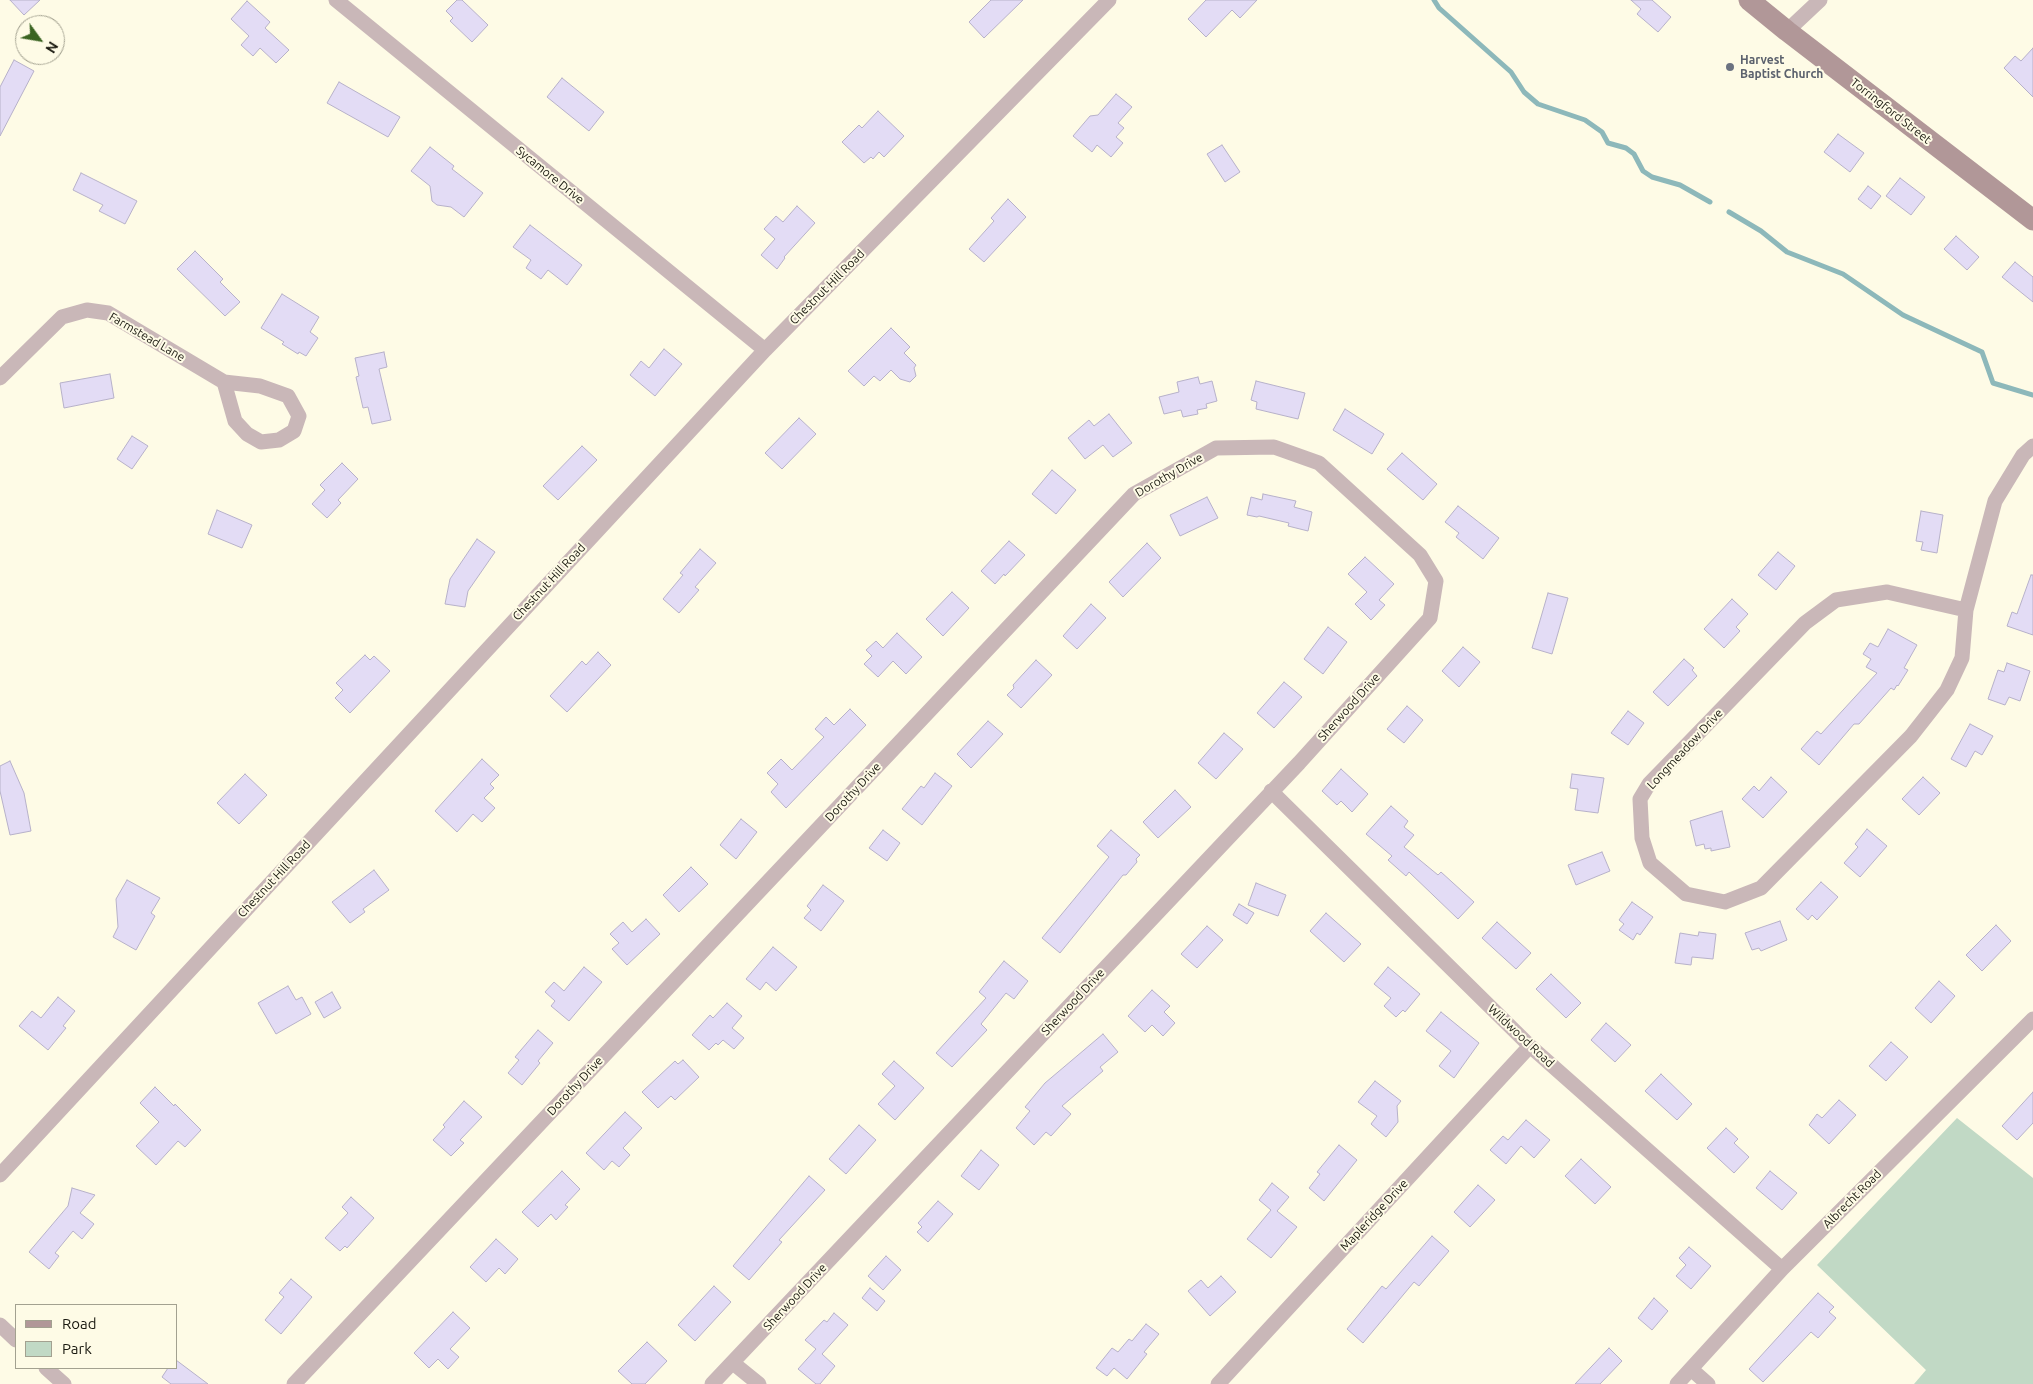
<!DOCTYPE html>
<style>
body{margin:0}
#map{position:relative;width:2033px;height:1384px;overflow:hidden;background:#fefbe6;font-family:Ubuntu,sans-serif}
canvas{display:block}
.legend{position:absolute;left:15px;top:1304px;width:162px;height:65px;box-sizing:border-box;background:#fefbe6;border:1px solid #a3a190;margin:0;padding:6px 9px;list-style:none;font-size:15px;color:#1a1910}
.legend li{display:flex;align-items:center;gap:10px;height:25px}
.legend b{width:25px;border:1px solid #a3a190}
.north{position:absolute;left:15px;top:15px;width:50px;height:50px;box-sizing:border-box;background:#fefbe6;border:1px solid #a3a190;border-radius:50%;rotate:122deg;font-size:14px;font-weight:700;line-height:20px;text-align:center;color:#1a1910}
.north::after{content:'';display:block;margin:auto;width:18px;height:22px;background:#3a6421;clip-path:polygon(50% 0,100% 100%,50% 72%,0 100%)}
</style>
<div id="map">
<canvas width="2033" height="1384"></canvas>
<ul class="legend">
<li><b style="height:6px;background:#b19798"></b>Road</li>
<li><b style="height:14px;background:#c1d9c5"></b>Park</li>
</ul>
<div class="north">N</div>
</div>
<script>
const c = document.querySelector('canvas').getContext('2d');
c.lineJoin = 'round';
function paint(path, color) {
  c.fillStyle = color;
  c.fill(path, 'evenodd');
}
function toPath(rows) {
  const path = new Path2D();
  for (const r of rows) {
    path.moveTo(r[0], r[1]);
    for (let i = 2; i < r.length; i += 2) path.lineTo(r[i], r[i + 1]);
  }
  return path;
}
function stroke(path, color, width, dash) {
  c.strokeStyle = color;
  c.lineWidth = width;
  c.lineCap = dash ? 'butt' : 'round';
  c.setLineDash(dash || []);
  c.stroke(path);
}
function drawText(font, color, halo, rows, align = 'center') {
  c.font = font + ' Ubuntu,sans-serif';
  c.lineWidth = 4;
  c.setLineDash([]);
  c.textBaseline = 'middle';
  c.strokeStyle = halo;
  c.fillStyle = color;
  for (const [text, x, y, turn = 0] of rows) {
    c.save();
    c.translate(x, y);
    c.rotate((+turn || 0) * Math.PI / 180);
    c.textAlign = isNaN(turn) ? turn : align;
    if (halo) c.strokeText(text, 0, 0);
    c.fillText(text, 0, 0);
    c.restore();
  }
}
paint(toPath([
 [1957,1118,2033,1178,2033,1384,1914,1384,1926,1370,1817,1265]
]), '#c1d9c5');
stroke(toPath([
 [1434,0,1439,8,1511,72,1524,92,1538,104,1585,120,1602,132,1608,143,1626,148,1634,154,1643,171,1652,177,1680,185,1710,202],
 [1729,212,1761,231,1787,252,1843,274,1903,315,1982,352,1993,383,2033,395]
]), '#8db8ba', 5);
const building = toPath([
 [10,0,40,0,24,15,10,0],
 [457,0,462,0,488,25,472,42,450,21,453,18,446,11,457,0],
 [991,0,1023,0,984,38,969,22,991,0],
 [1206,0,1257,0,1240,18,1232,10,1206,37,1188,19,1206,0],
 [1631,0,1652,0,1671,17,1658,32,1637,14,1641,9,1631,0],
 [247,1,270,22,265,28,289,50,276,63,260,48,253,56,241,45,249,36,231,19,247,1],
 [2033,48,2033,97,2004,68,2015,56,2021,61,2033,48],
 [14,60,34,71,0,136,0,87,14,60],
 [562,78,604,112,589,131,547,97,562,78],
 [339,82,400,117,388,137,327,103,339,82],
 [1116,94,1132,107,1118,123,1124,128,1116,137,1123,143,1111,157,1097,145,1092,152,1073,136,1090,116,1098,115,1116,94],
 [878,111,904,136,884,157,879,152,873,159,871,157,864,163,842,142,859,125,862,128,878,111],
 [1838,134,1864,153,1850,172,1824,152,1838,134],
 [1222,145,1240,172,1225,182,1207,154,1222,145],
 [430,147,454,166,452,169,483,193,464,217,451,207,437,205,432,201,430,186,411,171,430,147],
 [81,173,137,201,125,224,99,211,103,205,73,190,81,173],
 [1900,178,1925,197,1911,215,1886,196,1900,178],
 [1868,186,1881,196,1871,209,1858,199,1868,186],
 [1008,199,1026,217,984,262,969,249,994,221,991,218,1008,199],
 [797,206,815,223,784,257,785,258,777,269,761,255,775,239,764,229,776,216,783,222,797,206],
 [530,225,582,265,567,285,548,270,541,279,526,268,531,260,513,247,530,225],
 [1956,236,1979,257,1967,270,1944,249,1956,236],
 [195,251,223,279,220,282,240,302,225,316,177,269,195,251],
 [2015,262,2033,277,2033,302,2002,277,2015,262],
 [282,294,319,317,310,332,318,338,306,356,299,352,298,354,282,344,284,342,261,328,282,294],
 [891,328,910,347,904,353,916,365,914,368,916,376,910,382,900,379,891,370,880,381,874,376,864,386,848,371,891,328],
 [664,349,682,364,655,396,630,375,641,361,649,368,664,349],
 [384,352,387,367,379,369,391,420,372,424,368,407,363,408,356,377,359,376,355,358,384,352],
 [110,374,114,398,64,408,60,383,110,374],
 [1198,377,1200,384,1212,381,1217,401,1206,404,1207,408,1197,410,1198,414,1183,417,1181,410,1164,414,1159,397,1179,392,1177,382,1198,377],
 [1256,381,1305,393,1298,419,1256,409,1257,402,1251,400,1256,381],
 [1345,409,1384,434,1372,454,1333,430,1345,409],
 [1109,414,1132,443,1113,457,1103,445,1085,459,1068,438,1089,420,1094,426,1109,414],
 [799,418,816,434,782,469,765,453,799,418],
 [132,436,148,446,132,469,117,459,132,436],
 [582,446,597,460,558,500,543,486,582,446],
 [1402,453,1437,484,1423,500,1387,469,1402,453],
 [342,463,358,479,338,500,341,503,327,518,312,504,325,490,320,485,342,463],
 [1052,470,1076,490,1056,514,1032,494,1052,470],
 [1263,494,1296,501,1294,507,1312,512,1308,531,1288,526,1289,523,1259,516,1257,517,1247,515,1251,497,1262,500,1263,494],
 [1207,497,1218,518,1180,536,1170,515,1207,497],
 [1458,506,1499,538,1483,559,1456,537,1459,533,1445,522,1458,506],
 [217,510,252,525,242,548,208,534,217,510],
 [1921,511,1943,515,1937,553,1921,550,1923,542,1916,541,1921,511],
 [477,539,495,552,468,591,465,607,445,604,450,579,477,539],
 [1009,541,1025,555,1005,576,1004,574,995,584,981,571,1009,541],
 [1147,543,1161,558,1123,597,1109,582,1147,543],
 [700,549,716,563,695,587,699,590,679,613,663,599,683,575,680,573,700,549],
 [1778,552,1795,566,1776,590,1758,575,1778,552],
 [1365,557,1394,584,1379,600,1385,605,1371,620,1355,604,1367,592,1348,574,1365,557],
 [2031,575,2033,575,2033,635,2007,626,2012,612,2017,614,2031,575],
 [952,592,969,608,943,636,926,619,952,592],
 [1548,593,1568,598,1552,654,1532,648,1548,593],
 [1732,599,1748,614,1736,627,1740,631,1724,648,1704,629,1732,599],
 [1091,604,1106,618,1077,649,1063,636,1091,604],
 [1328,627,1347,642,1323,674,1304,659,1328,627],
 [1888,629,1917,645,1904,668,1908,670,1898,686,1897,685,1894,690,1891,688,1859,724,1854,724,1819,765,1801,749,1817,731,1821,734,1877,673,1866,667,1871,659,1863,654,1870,643,1878,647,1888,629],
 [897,633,922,657,906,674,893,661,878,677,864,664,872,656,866,650,876,641,883,648,897,633],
 [1463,647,1480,662,1459,687,1442,671,1463,647],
 [598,652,611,665,567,712,550,696,582,661,586,665,598,652],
 [365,655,370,660,374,656,390,671,350,713,335,698,343,690,336,683,365,655],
 [1684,659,1694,668,1692,670,1697,676,1668,706,1653,692,1684,659],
 [1036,660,1052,675,1021,708,1007,695,1014,688,1013,685,1036,660],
 [2007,663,2030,671,2020,701,2009,697,2005,705,1988,699,1998,670,2004,672,2007,663],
 [1284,682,1302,697,1274,728,1257,713,1284,682],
 [1407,706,1423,720,1404,743,1387,729,1407,706],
 [850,709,866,725,786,808,771,792,778,784,767,773,781,759,792,770,824,737,815,729,826,717,834,725,850,709],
 [1628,711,1644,723,1628,745,1611,733,1628,711],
 [988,721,1003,734,971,768,957,754,988,721],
 [1970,724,1993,736,1982,755,1975,751,1966,767,1951,759,1970,724],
 [1224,733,1243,749,1216,779,1198,763,1224,733],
 [482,759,499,775,490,784,494,788,484,798,495,808,482,822,473,814,457,832,435,811,482,759],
 [10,761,24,793,31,831,10,835,0,791,0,766,10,761],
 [1341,769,1368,794,1352,812,1341,801,1337,805,1322,791,1341,769],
 [935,773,952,786,922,825,902,809,921,786,924,788,935,773],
 [245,774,267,795,239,824,217,803,245,774],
 [1572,774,1604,778,1598,813,1575,810,1578,789,1570,788,1572,774],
 [1771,777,1787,792,1763,818,1742,799,1754,786,1759,791,1771,777],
 [1923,777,1940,793,1919,815,1902,799,1923,777],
 [1175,790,1191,807,1158,838,1143,822,1175,790],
 [1391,806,1408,821,1404,827,1414,835,1404,847,1438,875,1441,872,1474,902,1458,919,1409,872,1406,876,1388,860,1392,856,1366,834,1391,806],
 [1722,811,1730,847,1711,851,1711,848,1705,849,1704,844,1696,846,1690,821,1722,811],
 [741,819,757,832,736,859,720,845,741,819],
 [1867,829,1887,846,1860,877,1844,863,1858,847,1855,844,1867,829],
 [883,830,900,843,887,861,869,848,883,830],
 [1111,830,1140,855,1136,859,1137,862,1126,875,1123,875,1060,953,1042,938,1109,857,1097,846,1111,830],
 [1602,852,1610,871,1576,885,1568,865,1602,852],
 [691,867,708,884,679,912,663,895,691,867],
 [374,870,389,890,363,909,365,912,350,923,332,902,374,870],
 [127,880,160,898,151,913,155,916,136,950,113,937,118,927,116,899,127,880],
 [1821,882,1838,897,1817,920,1812,915,1808,920,1796,909,1821,882],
 [1256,883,1286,895,1278,916,1248,905,1256,883],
 [823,885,844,901,821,931,804,918,811,910,807,906,823,885],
 [1632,902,1653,917,1640,935,1637,933,1633,940,1619,930,1624,924,1619,920,1632,902],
 [1239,904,1254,913,1247,924,1233,915,1239,904],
 [1326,913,1361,944,1344,962,1310,931,1326,913],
 [646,919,660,934,627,965,612,949,619,943,610,934,623,922,632,932,646,919],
 [1780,921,1787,940,1761,951,1759,948,1752,950,1745,933,1780,921],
 [1497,922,1531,953,1516,969,1482,938,1497,922],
 [1996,925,2011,941,1982,971,1966,955,1996,925],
 [1207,926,1223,940,1197,968,1181,954,1207,926],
 [1699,932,1716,934,1713,959,1692,957,1691,965,1675,963,1680,933,1698,936,1699,932],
 [773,947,797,967,776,991,766,982,760,990,746,979,773,947],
 [1004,961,1028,981,1014,999,1006,993,981,1024,987,1030,952,1067,936,1053,986,998,979,992,1004,961],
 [584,967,602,982,569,1021,551,1006,555,1001,545,992,554,982,564,991,584,967],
 [1388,967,1420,994,1405,1012,1403,1010,1396,1017,1384,1006,1391,998,1374,984,1388,967],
 [1551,974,1581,1003,1566,1018,1536,989,1551,974],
 [1939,981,1955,996,1931,1023,1915,1008,1939,981],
 [288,986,296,1000,302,997,311,1014,276,1034,258,1003,288,986],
 [1152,990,1170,1006,1164,1012,1175,1023,1163,1036,1152,1025,1145,1032,1128,1016,1152,990],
 [332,992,341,1008,324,1018,315,1002,332,992],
 [58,997,75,1011,63,1026,66,1028,48,1050,19,1026,32,1011,41,1018,58,997],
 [727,1003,742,1016,732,1028,744,1038,734,1049,723,1040,718,1045,716,1043,709,1050,692,1035,710,1015,713,1018,727,1003],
 [1441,1012,1479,1043,1454,1078,1439,1066,1451,1051,1426,1031,1441,1012],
 [1606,1023,1631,1045,1615,1062,1591,1040,1606,1023],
 [538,1030,553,1043,538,1061,540,1063,522,1085,508,1073,519,1060,515,1057,538,1030],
 [1103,1034,1118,1052,1100,1067,1103,1071,1062,1106,1071,1114,1051,1136,1046,1132,1034,1145,1016,1128,1030,1111,1025,1107,1045,1083,1103,1034],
 [1891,1042,1908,1057,1886,1081,1869,1066,1891,1042],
 [683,1060,699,1077,675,1100,671,1096,658,1108,642,1092,675,1061,678,1064,683,1060],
 [894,1061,924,1088,895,1120,878,1104,895,1086,882,1074,894,1061],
 [1661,1074,1692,1104,1677,1120,1645,1091,1661,1074],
 [1375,1081,1401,1101,1397,1106,1398,1122,1386,1137,1371,1124,1377,1116,1358,1102,1375,1081],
 [155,1087,174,1106,175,1104,201,1130,185,1147,178,1141,156,1165,136,1146,159,1122,140,1103,155,1087],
 [2033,1092,2033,1123,2017,1140,2002,1126,2033,1092],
 [1839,1100,1856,1115,1829,1144,1809,1125,1817,1114,1822,1118,1839,1100],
 [464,1101,482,1117,460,1140,464,1143,451,1156,433,1140,445,1127,443,1125,464,1101],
 [625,1112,642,1128,623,1148,630,1155,619,1167,612,1161,604,1170,586,1153,625,1112],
 [1526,1120,1550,1140,1534,1158,1521,1146,1506,1164,1490,1150,1503,1136,1508,1140,1526,1120],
 [859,1125,876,1140,846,1174,829,1159,859,1125],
 [1726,1128,1738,1139,1734,1143,1749,1157,1734,1173,1707,1148,1726,1128],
 [1339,1145,1357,1160,1324,1201,1309,1188,1320,1174,1317,1172,1339,1145],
 [981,1150,999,1165,979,1190,961,1176,981,1150],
 [1581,1159,1611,1187,1595,1204,1565,1176,1581,1159],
 [562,1171,580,1189,565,1205,568,1207,556,1220,551,1214,538,1227,522,1212,562,1171],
 [1770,1171,1797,1193,1782,1210,1756,1188,1770,1171],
 [809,1176,825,1190,779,1240,782,1242,749,1280,733,1266,809,1176],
 [1272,1183,1289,1197,1277,1211,1297,1227,1271,1258,1247,1239,1271,1210,1259,1200,1272,1183],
 [1478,1185,1495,1200,1470,1227,1454,1212,1478,1185],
 [72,1188,95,1195,80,1213,94,1224,82,1239,73,1231,55,1253,59,1256,49,1269,29,1252,68,1206,72,1188],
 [351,1197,374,1218,347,1248,345,1246,340,1251,325,1238,348,1213,342,1207,351,1197],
 [938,1201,953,1214,928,1242,917,1232,922,1227,918,1223,938,1201],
 [1432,1236,1449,1251,1419,1286,1414,1282,1363,1343,1347,1329,1382,1286,1386,1289,1432,1236],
 [496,1239,518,1259,505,1274,499,1268,486,1282,470,1267,496,1239],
 [1689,1247,1711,1266,1691,1289,1676,1276,1686,1265,1679,1258,1689,1247],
 [886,1256,901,1270,883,1290,868,1276,886,1256],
 [1221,1276,1236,1292,1210,1316,1188,1291,1201,1280,1208,1288,1221,1276],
 [291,1279,312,1297,281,1334,265,1320,284,1297,279,1293,291,1279],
 [714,1286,731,1302,695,1341,678,1325,714,1286],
 [870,1288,885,1301,877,1311,862,1298,870,1288],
 [1818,1293,1834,1307,1829,1312,1836,1318,1818,1338,1811,1332,1763,1382,1749,1369,1818,1293],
 [1654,1298,1668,1311,1652,1330,1638,1318,1654,1298],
 [453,1312,470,1328,450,1349,459,1357,448,1369,438,1359,429,1368,414,1353,453,1312],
 [834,1313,848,1325,822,1354,835,1366,820,1384,816,1384,798,1369,816,1349,805,1340,824,1320,827,1322,834,1313],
 [1146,1324,1159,1334,1144,1352,1147,1354,1127,1379,1114,1368,1107,1376,1096,1368,1112,1348,1118,1352,1129,1339,1132,1341,1146,1324],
 [647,1342,667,1361,645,1384,632,1384,618,1371,647,1342],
 [1609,1348,1622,1361,1600,1384,1575,1384,1609,1348],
 [176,1360,208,1384,171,1384,162,1377,168,1368,176,1368,176,1360]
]);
paint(building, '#e3dcf5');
stroke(building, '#b7b1c9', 1);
stroke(toPath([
 [336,0,765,350],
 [1787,31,1820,0],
 [0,378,62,317,87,310,108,313,224,382],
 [224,382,260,386,288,396,299,416,294,431,279,440,261,442,247,434,235,421,224,382],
 [1887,592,1966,610,1962,658,1947,690,1911,736,1761,888,1725,902,1686,894,1650,863,1642,838,1640,799,1649,784,1805,623,1836,600,1887,592],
 [1966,610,1995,501,2023,455,2033,446],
 [1271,791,1530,1046,1782,1269],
 [0,1175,765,350,1109,0],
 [0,1325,16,1340],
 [733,1363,759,1384],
 [46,1368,64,1384],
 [1691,1369,1708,1384],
 [294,1384,1134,494,1216,448,1274,447,1319,463,1420,555,1436,581,1430,618,1299,763,712,1384],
 [1218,1384,1530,1046],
 [1677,1384,1782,1269,2033,1019]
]), '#c9b7b8', 15);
stroke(toPath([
 [1749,0,1787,31,2033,220]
]), '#b19798', 21);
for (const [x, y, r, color] of [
 [1730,67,5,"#6b7280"]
]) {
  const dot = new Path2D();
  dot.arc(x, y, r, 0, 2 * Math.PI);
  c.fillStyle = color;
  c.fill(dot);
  stroke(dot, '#fefbe6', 2);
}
drawText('bold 12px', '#5b616d', '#fefbe6', [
 ["Harvest",1740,60],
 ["Baptist Church",1740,74]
], 'left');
drawText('12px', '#1a1910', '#fefbe6', [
 ["Torringford Street",1891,111,38],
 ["Sycamore Drive",550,175,39],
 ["Chestnut Hill Road",827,287,-45],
 ["Farmstead Lane",147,337,30],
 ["Dorothy Drive",1169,475,-30],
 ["Chestnut Hill Road",549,582,-47],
 ["Sherwood Drive",1349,707,-48],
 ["Longmeadow Drive",1685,749,-47],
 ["Dorothy Drive",853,792,-47],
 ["Chestnut Hill Road",274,879,-47],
 ["Sherwood Drive",1073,1002,-47],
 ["Wildwood Road",1521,1036,43],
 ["Dorothy Drive",575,1086,-47],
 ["Albrecht Road",1852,1199,-45],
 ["Mapleridge Drive",1374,1215,-47],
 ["Sherwood Drive",795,1297,-47]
]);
</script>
